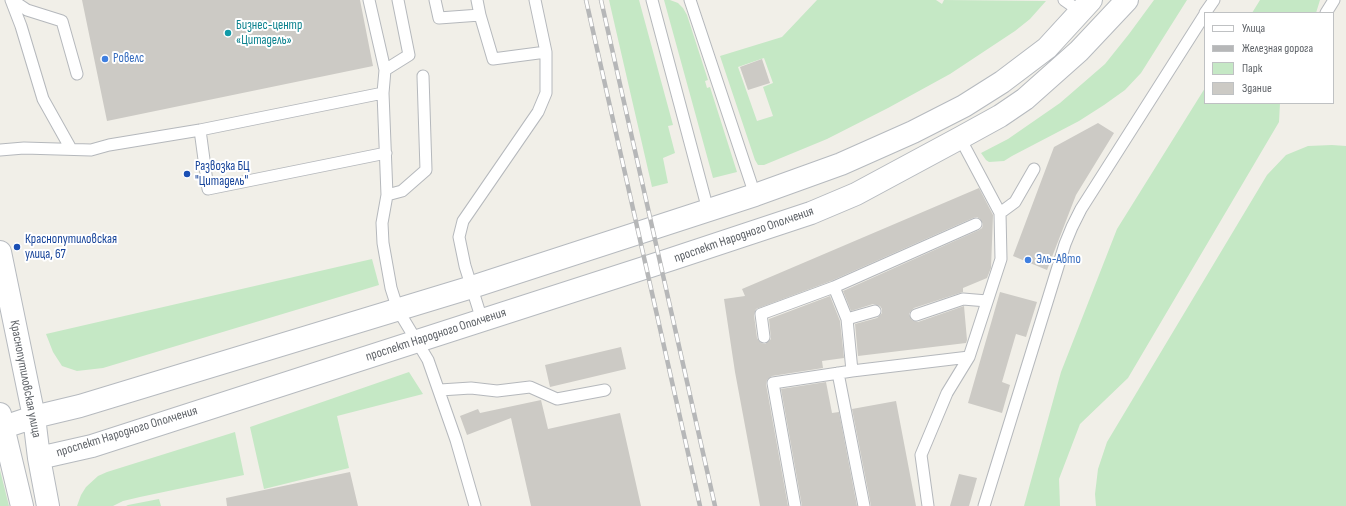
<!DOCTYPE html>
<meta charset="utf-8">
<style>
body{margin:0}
#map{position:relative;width:1346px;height:506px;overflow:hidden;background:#f1efe8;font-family:"Sofia Sans Condensed",sans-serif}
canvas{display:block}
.legend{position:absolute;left:1204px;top:12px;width:130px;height:92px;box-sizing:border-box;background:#fff;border:1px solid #bfc1c3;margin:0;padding:5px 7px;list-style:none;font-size:12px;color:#5f6368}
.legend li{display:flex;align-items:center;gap:8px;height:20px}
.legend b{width:20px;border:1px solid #bfc1c3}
</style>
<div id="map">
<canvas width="1346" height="506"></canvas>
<ul class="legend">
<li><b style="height:5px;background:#fff"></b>Улица</li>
<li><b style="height:5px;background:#b6b7b8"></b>Железная дорога</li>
<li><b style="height:11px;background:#c5e8c5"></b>Парк</li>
<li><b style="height:11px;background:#cccac5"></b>Здание</li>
</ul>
</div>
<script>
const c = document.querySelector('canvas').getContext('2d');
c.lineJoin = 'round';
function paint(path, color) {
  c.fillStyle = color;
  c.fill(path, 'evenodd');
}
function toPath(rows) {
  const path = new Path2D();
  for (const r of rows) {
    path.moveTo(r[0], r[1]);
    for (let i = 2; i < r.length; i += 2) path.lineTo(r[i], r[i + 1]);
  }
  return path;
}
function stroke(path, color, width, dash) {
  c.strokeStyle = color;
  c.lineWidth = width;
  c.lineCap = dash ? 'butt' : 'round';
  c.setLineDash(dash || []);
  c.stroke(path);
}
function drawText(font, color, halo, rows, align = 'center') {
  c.font = font + ' "Sofia Sans Condensed",sans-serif';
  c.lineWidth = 4;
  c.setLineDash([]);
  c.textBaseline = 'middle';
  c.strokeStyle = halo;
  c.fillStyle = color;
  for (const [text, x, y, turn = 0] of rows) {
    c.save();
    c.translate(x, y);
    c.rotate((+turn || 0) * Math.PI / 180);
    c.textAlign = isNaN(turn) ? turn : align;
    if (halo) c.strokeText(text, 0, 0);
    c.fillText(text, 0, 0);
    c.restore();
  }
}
paint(toPath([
 [609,0,639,0,673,125,668,126,675,153,663,158,668,183,652,187],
 [664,0,670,0,678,3,683,8,687,15,708,80,705,81,707,88,710,87,737,172,713,178],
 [817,0,936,0,942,4,944,0,1046,1,1030,19,1015,31,950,74,888,108,827,139,764,165,758,165,755,160,720,56,782,37],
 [764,58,773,83,763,87,773,116,757,121,738,67],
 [1154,0,1187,0,1141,73,1125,90,1104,105,1079,121,1012,156,1004,161,989,162,986,160,981,153,1008,139,1060,103,1105,64,1129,34],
 [1260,0,1320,0,1316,13,1252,13],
 [1205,88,1205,103,1280,103,1279,122,1128,378,1080,424,1059,479,1060,506,1024,506,1061,372,1117,229],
 [1332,145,1346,146,1346,506,1096,506,1095,494,1098,469,1107,442,1267,175,1286,155,1308,146],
 [372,259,379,285,103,368,77,371,62,366,53,352,46,334],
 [409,372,423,394,337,416,349,468,264,489,250,427],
 [235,432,244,475,140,497,123,501,113,506,77,506,81,495,86,487,98,476,107,472],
 [0,470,9,506,0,506],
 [159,499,161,506,126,506,128,505]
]), '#c5e8c5');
paint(toPath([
 [82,0,360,0,373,66,107,121],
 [762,59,770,83,748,90,740,67],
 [1098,123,1114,133,1076,195,1047,270,1013,256,1054,147],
 [979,188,993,215,991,268,987,278,963,288,963,292,914,308,911,311,909,314,912,320,918,322,964,306,967,340,966,343,858,356,855,324,877,318,882,313,882,309,880,306,873,304,851,311,843,291,979,230,982,228,983,224,980,219,977,217,973,218,831,281,756,309,754,315,757,338,761,343,765,344,771,339,769,319,830,296,840,321,844,358,822,361,823,368,772,376,767,380,766,384,788,506,760,506,735,372,724,299,745,296,742,289],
 [1000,292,1037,302,1026,337,1016,334,1002,382,1010,385,1002,413,968,403],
 [621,347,626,369,550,387,545,365],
 [826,382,832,413,839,412,857,506,802,506,781,389],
 [541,400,548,429,620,413,641,506,531,506,511,418,467,435,460,416,478,409,480,413],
 [896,401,916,506,871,506,852,409],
 [350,472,358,506,227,506,226,498],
 [959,474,977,478,969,506,950,506]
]), '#cccac5');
const lane = toPath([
 [11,0,21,26,43,99,71,149],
 [12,0,27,10,62,21,77,74],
 [369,0,385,70,383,93],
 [435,0,439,18,480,15,493,59,546,52],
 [477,0,480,15],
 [652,0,708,210],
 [690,0,755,195],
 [1064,0,1081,12],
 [1205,13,1214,0],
 [1326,13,1334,0],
 [385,70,409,55,398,0],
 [200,130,208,189,386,153],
 [0,150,24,148,91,150,109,145,200,130,383,93,387,195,382,223,383,243,391,288,398,310,428,360,456,440,475,506],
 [387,195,402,191,426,170,423,76],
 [1000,213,1015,202,1034,169],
 [834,287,847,319,852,371],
 [916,315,963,299,987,301],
 [847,319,875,311],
 [482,320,465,266,459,237,463,221,538,112,546,93,546,52,535,0],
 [764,337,761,314,834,287,976,224],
 [838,373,864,506],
 [440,390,471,388,497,391,530,387,557,399,605,390],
 [795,506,773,383,852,371,969,357],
 [928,506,921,455,947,393,969,357,1001,259,1000,213,960,138],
 [984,506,1065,244,1072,227,1081,209,1205,14]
]);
const secondary = toPath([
 [0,252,34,417,39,458,48,506],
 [0,414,22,506],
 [4,427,34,417,80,406,472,287,755,195,841,164,913,132,964,106,1002,82,1047,48,1091,0],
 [39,458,92,446,672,259,811,213,856,194,960,138,1000,116,1025,99,1079,51,1127,0]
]);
stroke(lane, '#b5b8bc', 13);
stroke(secondary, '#b6babf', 24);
stroke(lane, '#fff', 11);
stroke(secondary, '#fff', 22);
const rail = toPath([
 [586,0,700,506],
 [601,0,715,506]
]);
stroke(rail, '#b6b7b8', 4.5);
stroke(rail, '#fff', 3, [9]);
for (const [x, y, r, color] of [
 [228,33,4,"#0f9aa8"],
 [105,59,4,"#3f7fe0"],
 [187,174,4,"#1a4fb4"],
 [17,247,4,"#1a4fb4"],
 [1028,260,4,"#3f7fe0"]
]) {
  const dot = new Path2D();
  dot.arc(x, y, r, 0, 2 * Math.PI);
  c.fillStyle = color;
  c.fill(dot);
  stroke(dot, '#fff', 1.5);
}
drawText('13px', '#0d838f', '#fff', [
 ["Бизнес-центр",236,26],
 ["«Цитадель»",236,41]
], 'left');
drawText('13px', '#366cbe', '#fff', [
 ["Ровелс",113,59],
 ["Эль-Авто",1036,260]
], 'left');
drawText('13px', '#164399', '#fff', [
 ["Развозка БЦ",195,167],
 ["\"Цитадель\"",195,182],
 ["Краснопутиловская",25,240],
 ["улица, 67",25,255]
], 'left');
drawText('13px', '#5f6368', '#fff', [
 ["проспект Народного Ополчения",744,235,-19],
 ["проспект Народного Ополчения",436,335,-18],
 ["Краснопутиловская улица",25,379,79],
 ["проспект Народного Ополчения",127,432,-17]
]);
</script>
